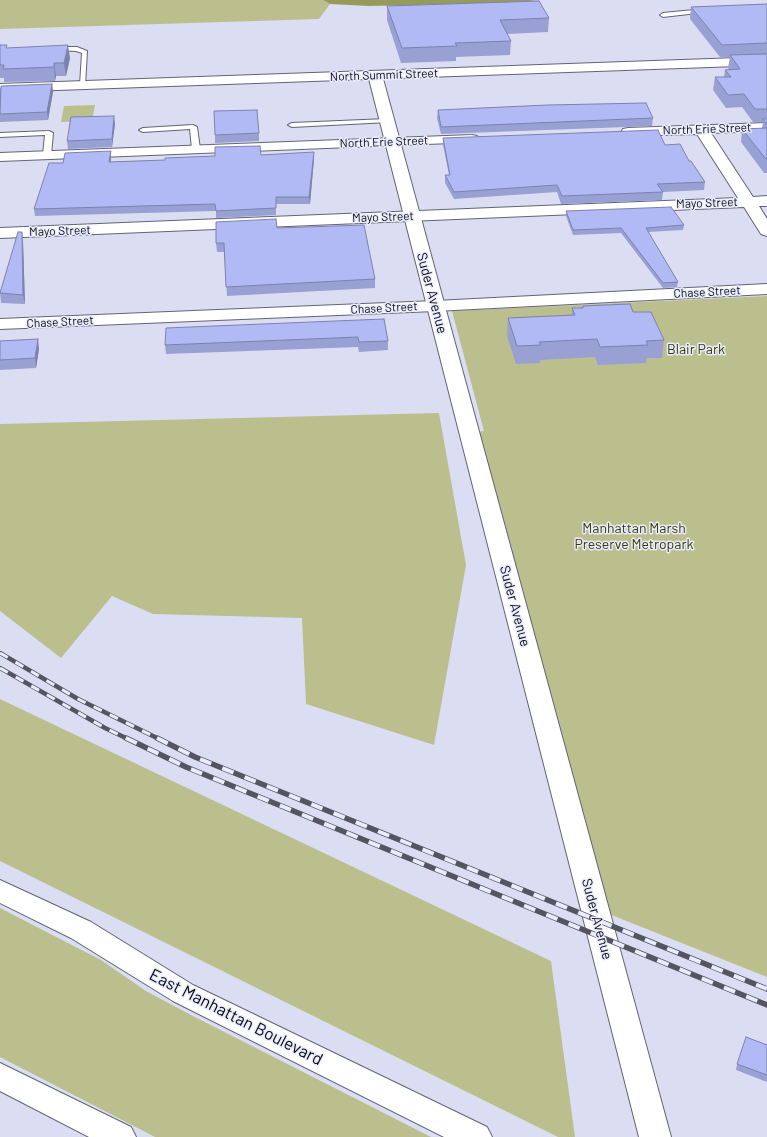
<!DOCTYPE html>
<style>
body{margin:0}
canvas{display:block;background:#dbdef2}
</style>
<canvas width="767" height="1137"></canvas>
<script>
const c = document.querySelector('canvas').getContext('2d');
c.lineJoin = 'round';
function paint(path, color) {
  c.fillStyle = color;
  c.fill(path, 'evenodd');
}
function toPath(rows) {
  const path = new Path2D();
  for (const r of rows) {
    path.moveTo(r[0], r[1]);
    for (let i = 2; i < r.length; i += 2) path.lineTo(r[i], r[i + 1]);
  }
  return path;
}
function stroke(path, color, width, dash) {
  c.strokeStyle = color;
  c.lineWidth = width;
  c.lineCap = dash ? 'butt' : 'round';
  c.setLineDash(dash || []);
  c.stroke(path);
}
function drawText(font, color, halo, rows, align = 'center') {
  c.font = font + ' Barlow,sans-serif';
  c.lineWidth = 3;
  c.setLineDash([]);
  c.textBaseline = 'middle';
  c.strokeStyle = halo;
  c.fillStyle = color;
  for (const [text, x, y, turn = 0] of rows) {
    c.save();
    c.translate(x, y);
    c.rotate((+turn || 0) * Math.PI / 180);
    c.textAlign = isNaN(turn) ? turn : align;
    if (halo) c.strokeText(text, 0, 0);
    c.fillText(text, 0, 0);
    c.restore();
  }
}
paint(toPath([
 [0,0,323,0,330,4,319,19,0,29],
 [95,105,92,121,61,122,64,106],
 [767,296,767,977,594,908,469,433,484,431,452,311],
 [439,413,466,565,434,745,306,704,302,618,153,614,112,596,61,658,0,611,0,424],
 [0,699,551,961,575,1137,558,1137,0,861],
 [0,908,101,960,146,991,189,1014,431,1137,155,1137,0,1057]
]), '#bbbf8e');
paint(toPath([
 [323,0,539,0,509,3,369,6,330,4]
]), '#969b5c');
const service = toPath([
 [704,9,706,10,706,12,663,17,660,15,663,13,704,9],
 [52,47,77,47,87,51,85,86,80,85,82,53,76,51,54,50,52,49,52,47],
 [387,119,389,120,389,122,292,127,288,125,292,123,387,119],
 [193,125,197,127,200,149,196,151,192,149,190,129,143,132,139,130,143,128,193,125],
 [49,131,53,133,51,155,47,157,43,155,45,135,0,137,0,133,49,131]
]);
const minor = toPath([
 [767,123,767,131,711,133,753,197,767,196,767,206,759,206,767,219,767,236,761,234,744,207,0,238,0,228,738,198,697,134,628,136,623,135,621,132,623,129,628,128,767,123],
 [472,135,477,136,479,139,477,142,0,161,0,153,472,135],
 [767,284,767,294,435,311,0,329,0,319,435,301,767,284]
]);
const tertiary = toPath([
 [375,71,380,72,382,75,671,1137,639,1137,368,75,370,72,375,71],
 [0,880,91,922,193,985,487,1127,492,1137,444,1137,173,1001,71,938,0,903,0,880],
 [0,1063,131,1127,136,1137,89,1137,0,1091,0,1063]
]);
const secondary = toPath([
 [767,57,767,65,0,92,0,84,767,57]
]);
stroke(service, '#626476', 2);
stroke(minor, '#626476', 2);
stroke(tertiary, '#626476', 2);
stroke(secondary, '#626476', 2);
paint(service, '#fff');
paint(minor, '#fff');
paint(tertiary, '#fff');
paint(secondary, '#fff');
const railFar1 = toPath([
 [0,653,78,699,159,739],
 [0,668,105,728,128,739]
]);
const rail = toPath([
 [126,738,186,767,767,1005],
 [157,738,195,757,767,989]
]);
stroke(railFar1, '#545561', 4.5);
stroke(rail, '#545561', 5.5);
stroke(railFar1, '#e9ecfc', 3, [9]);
stroke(rail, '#e9ecfc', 4, [12]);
paint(toPath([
 [767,4,767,173,764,173,741,142,742,129,762,128,763,122,753,122,742,107,726,108,713,90,715,77,724,77,725,70,729,69,728,68,730,57,720,57,690,19,691,7],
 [387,6,549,18,548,32,507,34,511,41,510,55,456,57,456,61,401,63,387,20],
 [0,45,7,48,70,58,66,76,56,76,55,81,4,82,4,78,0,78],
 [52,84,53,92,48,120,0,122,0,88],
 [438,110,653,118,652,126,441,134,437,118],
 [115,124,112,147,68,149,67,141],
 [259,133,259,141,215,143,215,135],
 [443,138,665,145,689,161,705,182,704,190,663,192,662,200,561,204,557,192,454,199,445,183,445,175,449,175,443,145],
 [111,151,111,162,165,160,261,155,314,159,310,204,276,204,276,215,216,218,216,211,35,216,34,209,63,163],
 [566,211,684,225,683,230,648,232,678,282,677,287,663,288,621,233,573,235,566,216],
 [277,228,375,279,375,288,227,296,224,252,217,252,216,243],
 [23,241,25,304,1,303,0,292],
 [583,306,633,312,664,340,662,358,647,358,646,363,598,365,595,357,540,360,540,363,516,364,507,336,508,318,572,315,572,308,582,308],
 [384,319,388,341,388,350,359,352,358,347,166,354,165,345],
 [0,341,39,349,36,368,0,370],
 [767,1045,767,1082,736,1070,737,1064]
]), '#99a0d4');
paint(toPath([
 [68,45,70,58,66,76,64,63],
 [54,63,56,76,55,81,54,67],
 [52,84,53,92,48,120,47,112],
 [114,116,115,124,112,147,112,139],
 [111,151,111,158,110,168,109,162],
 [314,152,314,159,310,204,309,197],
 [22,232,23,241,25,304,23,295],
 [38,339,39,349,36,368,35,358]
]), '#7d82ac');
const building = toPath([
 [539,1,549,18,500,20,511,41,455,43,457,46,402,48,387,6,539,1],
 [767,4,767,43,722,45,691,7,767,4],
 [0,45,7,45,6,48,68,45,64,63,54,63,54,67,3,69,4,65,0,65,0,45],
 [767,54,767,109,755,109,744,94,728,95,715,77,731,77,725,70,740,69,730,55,767,54],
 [52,84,47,112,0,114,1,86,52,84],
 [646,103,653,118,441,127,438,110,547,105,646,103],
 [257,110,259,133,215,135,214,111,257,110],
 [114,116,112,139,67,141,71,117,114,116],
 [763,119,767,119,767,125,763,119],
 [767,128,767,159,766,159,742,129,767,128],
 [658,130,665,145,680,144,689,161,691,161,705,182,657,184,663,192,562,196,557,185,454,192,445,175,450,175,443,138,658,130],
 [260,146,261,155,314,152,309,197,276,197,276,208,216,211,215,204,34,209,49,163,63,163,65,153,111,151,109,162,165,160,165,158,215,156,215,147,260,146],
 [671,207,684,225,646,228,678,282,663,283,621,228,573,230,566,211,671,207],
 [276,219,277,228,364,225,375,279,226,287,224,243,216,243,216,222,276,219],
 [18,232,22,232,23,295,0,293,18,232],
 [630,304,633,312,651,312,664,340,646,341,648,345,600,347,597,339,539,342,541,345,517,346,508,318,575,315,572,308,583,308,583,306,630,304],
 [384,319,388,341,359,342,358,337,165,345,166,328,384,319],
 [38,339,35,358,0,360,0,341,38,339],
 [746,1037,767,1045,767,1075,737,1064,746,1037]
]);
paint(building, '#b2baf6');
stroke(building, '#7d82ac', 1);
drawText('12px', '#0a0b12', '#e9ecfc', [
 ["North Summit Street",384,75,-2],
 ["North Erie Street",707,129,-2],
 ["North Erie Street",384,142,-2],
 ["Mayo Street",707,203,-2],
 ["Mayo Street",383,217,-2],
 ["Mayo Street",60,231,-2],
 ["Chase Street",707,292,-3],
 ["Chase Street",384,308,-3],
 ["Chase Street",60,322,-3]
]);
drawText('14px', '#0a0b12', '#e9ecfc', [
 ["Suder Avenue",432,293,75],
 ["Suder Avenue",515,606,75],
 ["Suder Avenue",597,919,75]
]);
drawText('14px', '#373906', '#e9ecfc', [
 ["Blair Park",696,349],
 ["Manhattan Marsh",634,528],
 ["Preserve Metropark",634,544]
]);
drawText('17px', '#0a0b12', '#e9ecfc', [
 ["East Manhattan Boulevard",236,1017,27]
]);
</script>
